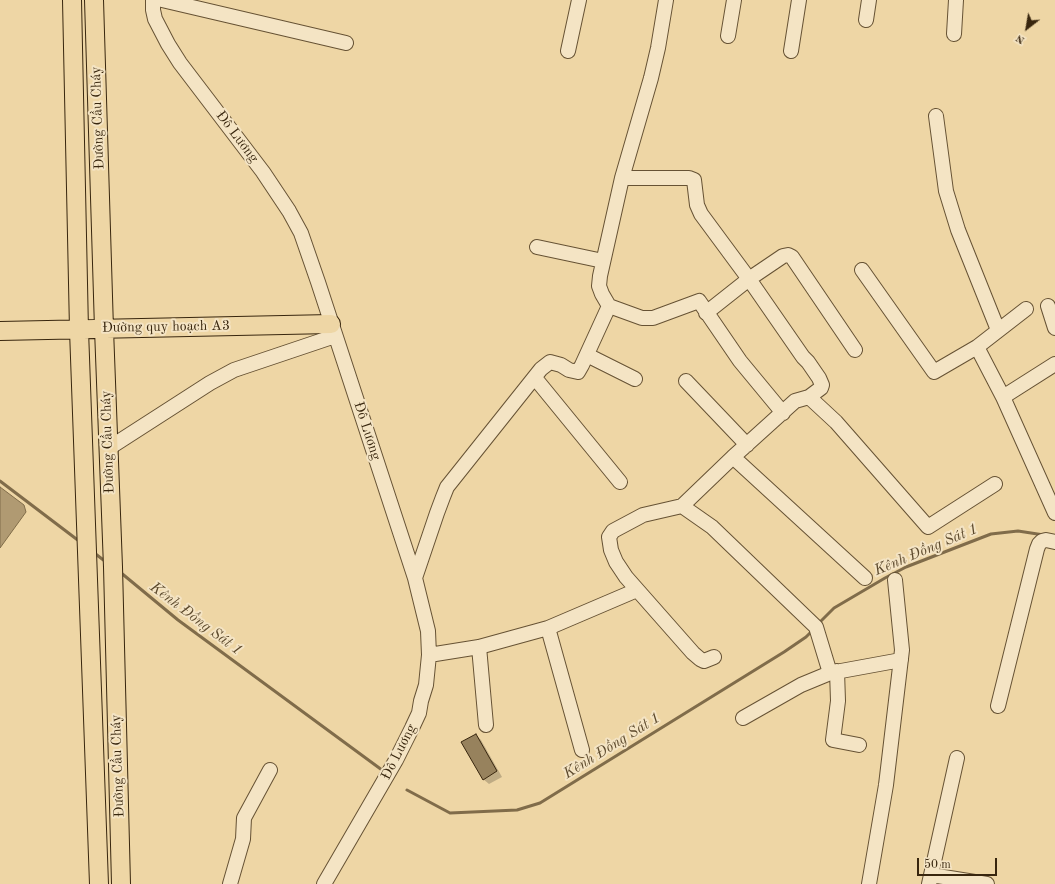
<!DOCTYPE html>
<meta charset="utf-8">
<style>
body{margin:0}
#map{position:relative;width:1055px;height:884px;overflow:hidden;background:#eed6a5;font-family:"Old Standard TT",serif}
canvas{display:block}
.north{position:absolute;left:1007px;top:8px;width:40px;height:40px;-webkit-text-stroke:3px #f4e4c4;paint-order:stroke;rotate:211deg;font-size:11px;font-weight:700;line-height:16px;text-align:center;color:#38260e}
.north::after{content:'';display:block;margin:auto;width:14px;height:18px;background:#38260e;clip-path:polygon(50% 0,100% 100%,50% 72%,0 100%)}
.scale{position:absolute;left:917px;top:858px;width:80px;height:18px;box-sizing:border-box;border:2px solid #38260e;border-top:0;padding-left:5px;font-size:12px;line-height:14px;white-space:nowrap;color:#38260e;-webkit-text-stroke:3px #f4e4c4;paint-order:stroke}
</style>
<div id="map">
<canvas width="1055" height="884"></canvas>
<div class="north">N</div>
<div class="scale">50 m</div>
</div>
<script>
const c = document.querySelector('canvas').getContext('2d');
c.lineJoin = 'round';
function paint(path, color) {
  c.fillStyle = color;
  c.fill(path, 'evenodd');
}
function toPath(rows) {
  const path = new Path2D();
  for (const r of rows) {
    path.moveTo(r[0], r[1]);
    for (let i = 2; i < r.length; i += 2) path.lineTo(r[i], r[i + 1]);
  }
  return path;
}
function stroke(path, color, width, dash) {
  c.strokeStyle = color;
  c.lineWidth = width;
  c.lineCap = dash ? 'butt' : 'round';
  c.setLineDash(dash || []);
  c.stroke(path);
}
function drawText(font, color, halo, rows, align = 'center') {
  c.font = font + ' "Old Standard TT",serif';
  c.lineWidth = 4;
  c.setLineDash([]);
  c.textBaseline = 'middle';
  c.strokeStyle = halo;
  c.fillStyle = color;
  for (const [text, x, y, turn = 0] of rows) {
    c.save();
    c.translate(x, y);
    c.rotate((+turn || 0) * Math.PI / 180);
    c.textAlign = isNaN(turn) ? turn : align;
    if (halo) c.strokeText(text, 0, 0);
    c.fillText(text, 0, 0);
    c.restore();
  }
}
const water = toPath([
 [0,487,24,505,26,512,0,548,0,487]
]);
paint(water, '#b09a72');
stroke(water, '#806c4a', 1);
paint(toPath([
 [476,735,481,740,502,777,489,784,483,779]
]), '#0003');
stroke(toPath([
 [0,481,79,541],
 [93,552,106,562],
 [120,572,178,620,382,770],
 [818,624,834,608,885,578,906,567,960,546,991,534,1018,531,1044,535],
 [407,790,450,813,517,810,540,803,784,652,806,637,813,630]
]), '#806c4a', 3);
const building = toPath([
 [476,734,497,771,483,780,461,742,476,734]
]);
paint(building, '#97825d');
stroke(building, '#38260e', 1);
const minor = toPath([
 [153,0,153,10,155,19,168,44,180,63,263,172,289,211,301,233,318,282,415,578,428,631,429,655,426,685,421,701,419,713,412,728,396,760,324,884],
 [162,0,346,43],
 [866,20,869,0],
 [954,34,956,0],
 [728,36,734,0],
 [568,51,579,0],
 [791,51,799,0],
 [936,116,946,191,958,230,998,330],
 [622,178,689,178,694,180,697,205,701,214,749,279,803,357,808,362,819,378,822,385,821,388,809,397,795,401,733,457,682,506,643,515,613,531,609,537,611,550,616,562,626,577,693,653,700,659,704,661,714,657],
 [537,247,603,261],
 [862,270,934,372,977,347,1026,309],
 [609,306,642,318,653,318,699,301,740,361,783,413],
 [1048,306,1055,328],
 [706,313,749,279,783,256,788,255,792,257,855,350],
 [977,347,1003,397,1055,513],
 [587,355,635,379],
 [535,378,620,482],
 [686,381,747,445],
 [809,397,836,422,928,527,995,484],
 [1003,397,1055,364],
 [109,448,210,383,234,370,335,336],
 [733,457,865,578],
 [682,506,712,527,816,627,830,673],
 [415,578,437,513,443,497,447,487,541,369,550,362,561,365,569,370,578,372,582,365,609,306,602,294,599,286,600,276,622,178,651,78,658,48,666,0],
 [548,628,582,750],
 [479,647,486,725],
 [429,655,479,647,548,628,637,590],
 [837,671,838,701,833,740,859,745],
 [998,706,1037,549,1039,544,1042,541,1046,540,1055,542],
 [743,718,801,685,830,673,901,660],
 [931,875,987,884],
 [230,884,243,839,244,818,270,770],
 [869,884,886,785,902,650,895,580],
 [929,884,957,758]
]);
const major = toPath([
 [72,0,79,330,99,884],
 [94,0,104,329,113,567,121,884],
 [0,331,331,324]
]);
stroke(minor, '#665234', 16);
stroke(major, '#38260e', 20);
stroke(minor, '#f4e4c4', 14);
stroke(major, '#eed6a5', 18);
drawText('14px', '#38260e', '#f4e4c4', [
 ["Đường Cầu Cháy",98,118,-92],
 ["Đô Lương",237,137,53],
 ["Đường quy hoạch A3",166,327,-1],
 ["Đô Lương",367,431,72],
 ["Đường Cầu Cháy",108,442,-92],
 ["Đô Lương",399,752,-63],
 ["Đường Cầu Cháy",118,766,-92]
]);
drawText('italic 15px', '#5c492c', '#f4e4c4', [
 ["Kênh Đồng Sát 1",926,550,-23],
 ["Kênh Đồng Sát 1",196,619,37],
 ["Kênh Đồng Sát 1",612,746,-32]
]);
</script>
